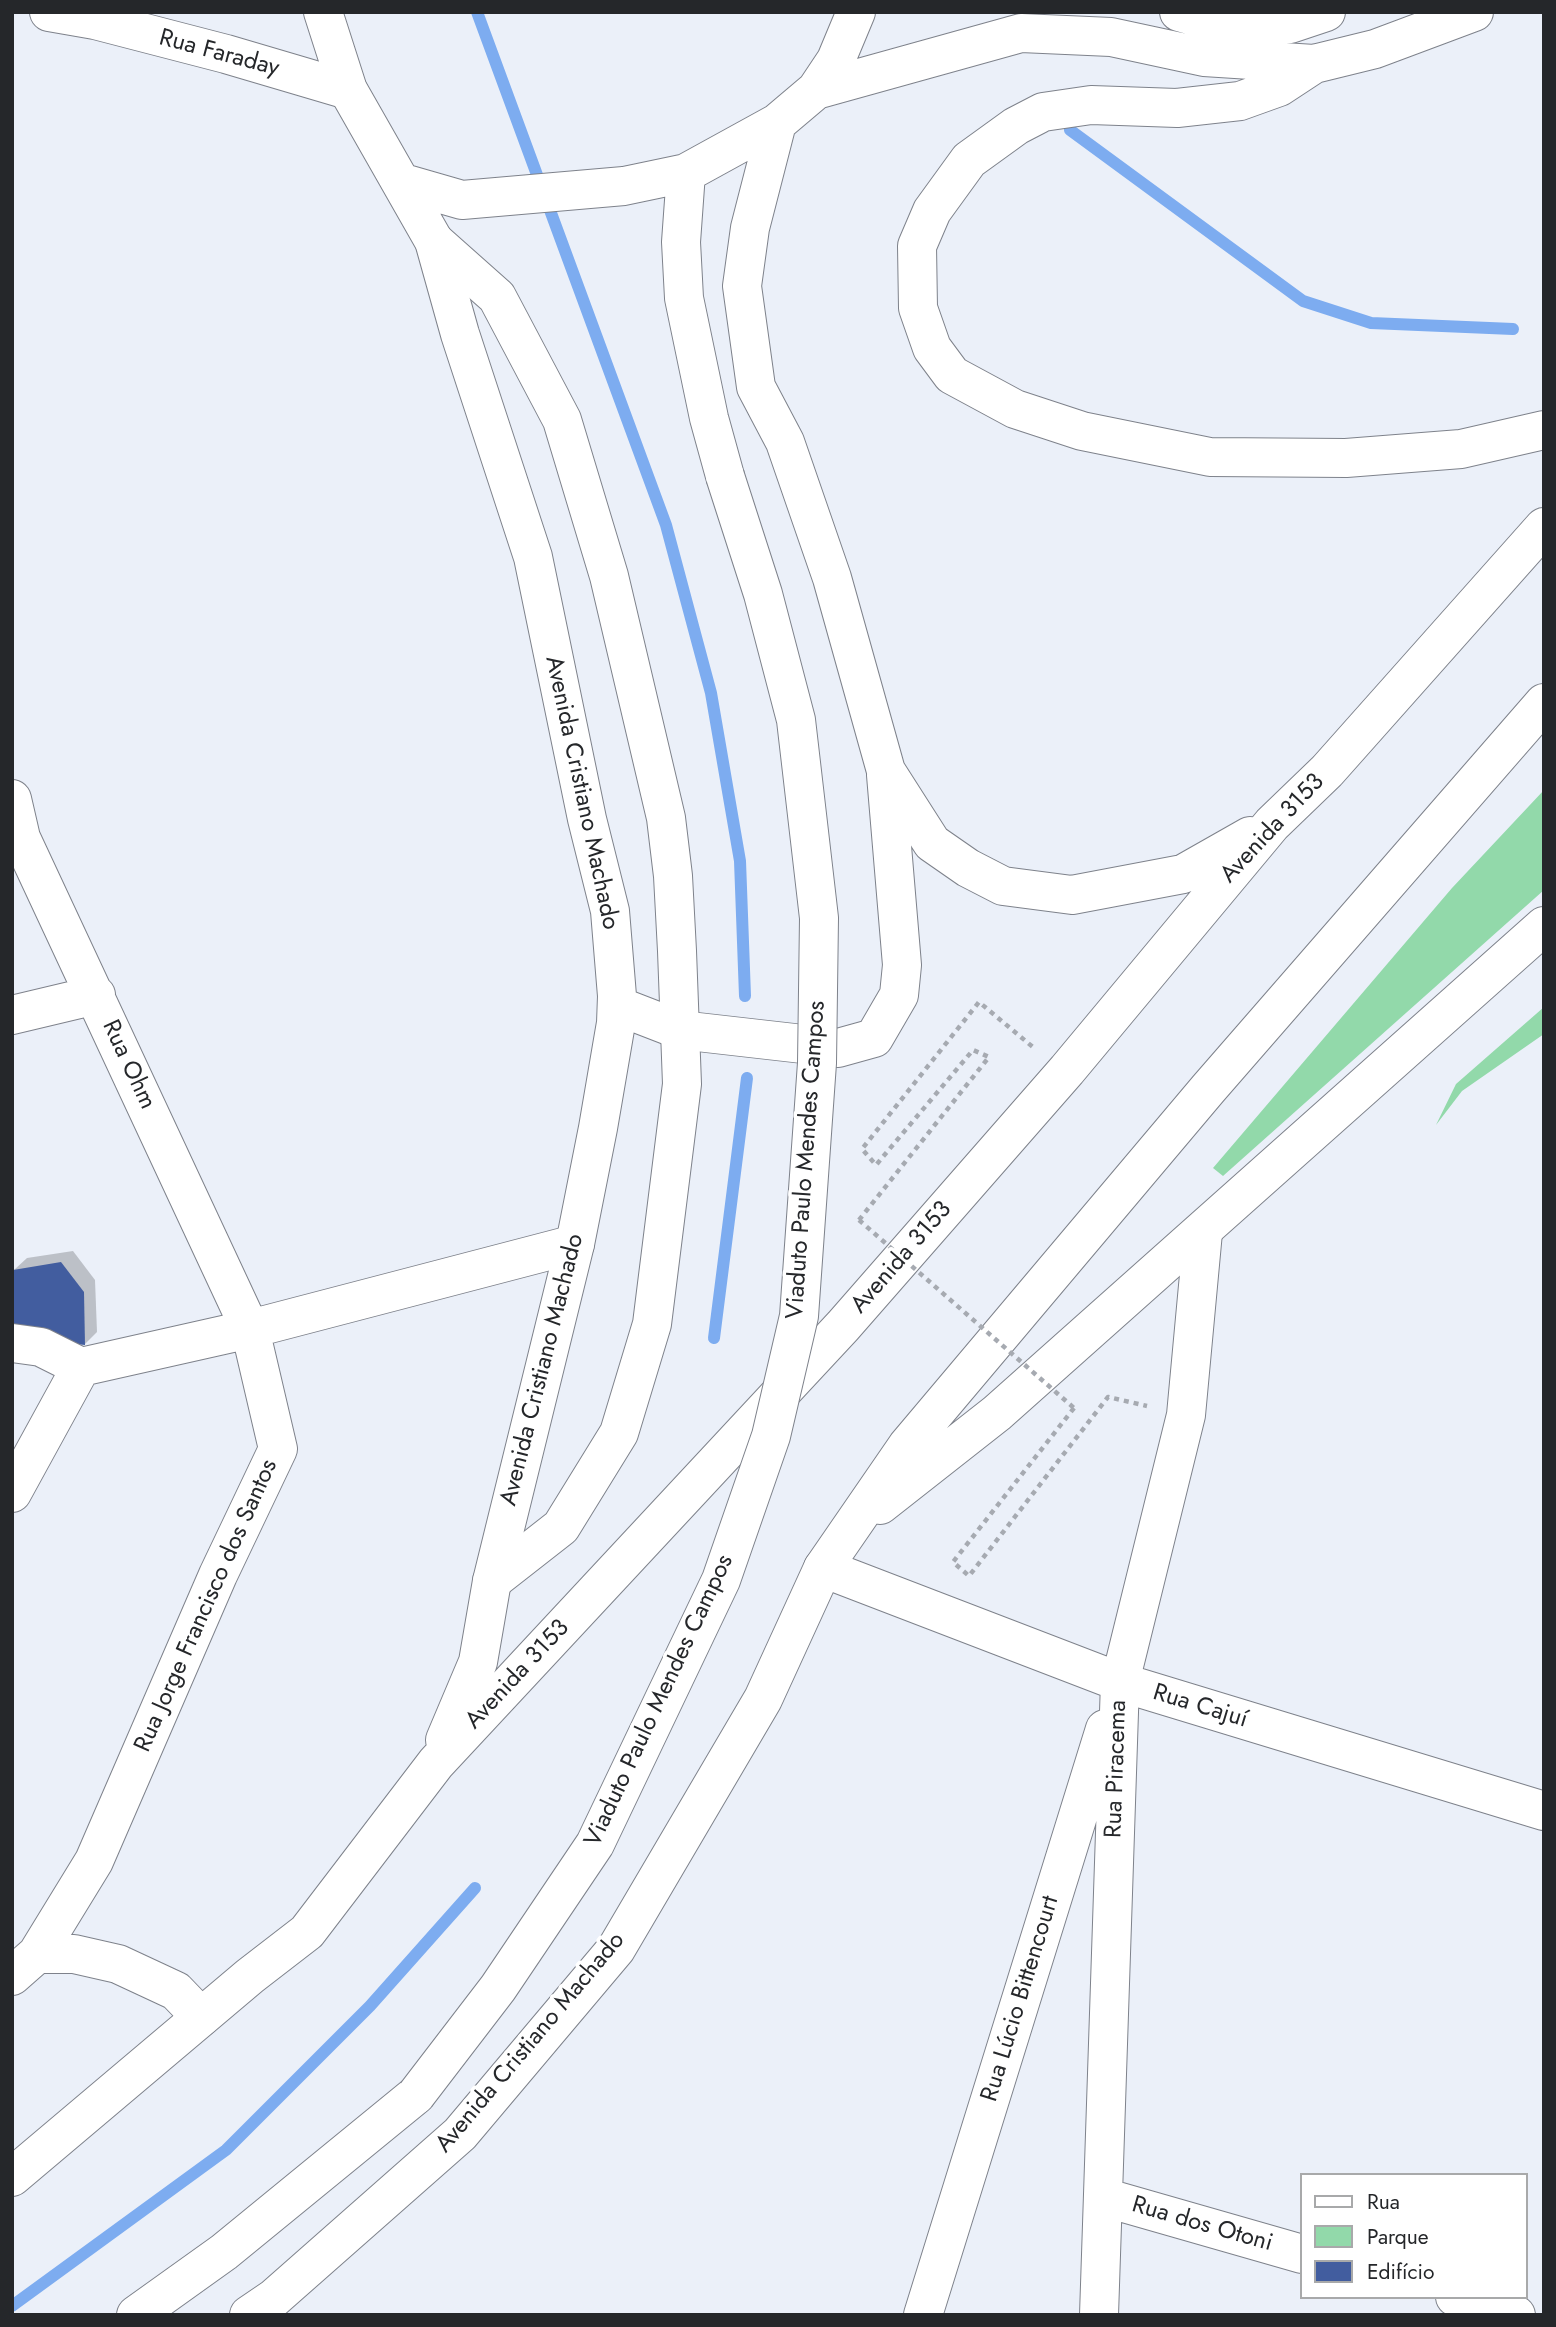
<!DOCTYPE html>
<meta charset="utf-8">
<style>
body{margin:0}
#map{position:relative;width:1556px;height:2327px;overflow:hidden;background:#ebf0f9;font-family:Jost,sans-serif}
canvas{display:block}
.frame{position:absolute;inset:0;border:14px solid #25272a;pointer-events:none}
.legend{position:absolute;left:1300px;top:2173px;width:228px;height:126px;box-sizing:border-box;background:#fff;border:2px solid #a8a9aa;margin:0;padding:9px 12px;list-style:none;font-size:21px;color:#25272a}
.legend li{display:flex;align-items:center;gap:14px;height:35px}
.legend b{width:35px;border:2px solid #a8a9aa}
</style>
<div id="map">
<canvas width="1556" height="2327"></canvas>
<div class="frame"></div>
<ul class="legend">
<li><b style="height:9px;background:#fff"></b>Rua</li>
<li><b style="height:19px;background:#92d9aa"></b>Parque</li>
<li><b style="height:19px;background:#425d9f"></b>Edifício</li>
</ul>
</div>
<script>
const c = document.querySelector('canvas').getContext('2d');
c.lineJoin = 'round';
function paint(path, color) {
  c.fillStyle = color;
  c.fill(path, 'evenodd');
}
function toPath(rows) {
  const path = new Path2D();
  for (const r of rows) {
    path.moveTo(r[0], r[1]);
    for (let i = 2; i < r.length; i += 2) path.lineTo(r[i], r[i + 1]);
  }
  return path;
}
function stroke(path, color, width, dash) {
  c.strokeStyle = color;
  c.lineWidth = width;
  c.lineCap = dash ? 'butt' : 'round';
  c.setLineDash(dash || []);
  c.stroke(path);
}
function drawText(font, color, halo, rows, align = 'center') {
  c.font = font + ' Jost,sans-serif';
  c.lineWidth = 7;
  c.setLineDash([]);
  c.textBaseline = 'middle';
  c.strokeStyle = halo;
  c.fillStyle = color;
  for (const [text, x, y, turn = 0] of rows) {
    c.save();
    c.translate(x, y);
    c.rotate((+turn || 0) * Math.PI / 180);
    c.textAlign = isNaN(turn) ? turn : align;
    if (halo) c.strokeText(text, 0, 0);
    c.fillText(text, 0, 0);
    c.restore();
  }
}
paint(toPath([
 [1544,790,1544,890,1223,1176,1213,1168,1452,888],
 [1544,1007,1544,1034,1462,1091,1436,1125,1456,1084]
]), '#92d9aa');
paint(toPath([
 [73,1251,95,1280,97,1332,85,1344,14,1270,27,1258]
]), '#0003');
stroke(toPath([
 [477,12,666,525,711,693,740,861,745,996],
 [1070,130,1303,301,1371,323,1513,329],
 [714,1338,747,1078],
 [12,2306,226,2150,370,2006,475,1888]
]), '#7dacf0', 12);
paint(toPath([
 [61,1262,84,1292,85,1345,12,1338,13,1270]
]), '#425d9f');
const minor = toPath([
 [49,12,95,20,226,54,348,90],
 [434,241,497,297,562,420,609,576,666,818,673,876,677,951,682,1084,652,1324,619,1433,561,1527,492,1581],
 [12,799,21,838,250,1329,278,1449,218,1575,94,1861,37,1954,12,1976],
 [12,1015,96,995],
 [12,1343,41,1347,81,1367],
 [81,1367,250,1329,575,1244],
 [12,1493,81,1367],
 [823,1568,1120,1682,1544,1811],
 [37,1954,74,1954,118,1964,176,1991,201,2017],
 [1103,2197,1302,2254],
 [1455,2297,1516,2315],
 [923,2315,1105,1729],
 [1099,2315,1120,1682,1186,1415,1203,1232]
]);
const highway = toPath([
 [323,12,348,90,434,241,460,334,533,557,587,819,610,911,617,996,616,1023,598,1128,575,1244,492,1581,478,1662,445,1740],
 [1179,12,1231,27,1258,27,1290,24,1326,12],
 [1314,64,1279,87,1240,101,1177,108,1091,105,1043,112,1016,126,969,160,932,211,917,246,918,308,932,348,952,375,1015,409,1082,431,1210,457,1346,458,1461,449,1544,430],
 [816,90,1021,33,1111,37,1204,57,1314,64,1375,49,1474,12],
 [777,123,750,228,742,286,756,387,785,442,832,578,886,771,932,843,968,868,1003,886,1072,895,1183,874,1250,836],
 [686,173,681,242,684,298,709,418,725,476],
 [403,183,462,200,624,186,686,173,777,123,816,90,836,60,856,12],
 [618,1006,680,1030,838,1048,874,1038,899,995,902,965,886,775],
 [880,1505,997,1413,1544,926],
 [12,2177,250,1976,307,1932,436,1763,843,1326,1067,1070,1272,824,1327,771,1544,527],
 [136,2315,224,2252,416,2095],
 [249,2315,274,2298,460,2134,616,1949,763,1699,823,1568,907,1446,1208,1089,1544,703]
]);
stroke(minor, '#7e828b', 40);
stroke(highway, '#7e828b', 40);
stroke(toPath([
 [859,1220,989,1057,973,1050,876,1165,862,1149,979,1002,1034,1048],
 [1074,1408,953,1562,969,1576,1108,1397,1147,1406]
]), '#a6aab1', 4.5, [5, 5]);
stroke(minor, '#fff', 38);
stroke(highway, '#fff', 38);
const highwayBridge = toPath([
 [416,2095,498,1988,595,1844,721,1580,771,1436,799,1316,817,1063,819,918,796,720,763,594,725,476]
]);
stroke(highwayBridge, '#7e828b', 40, []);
stroke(toPath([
 [859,1220,1074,1408]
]), '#a6aab1', 4.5, [5, 5]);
stroke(highwayBridge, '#fff', 38);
drawText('24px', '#25272a', '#fff', [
 ["Rua Faraday",219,54,15],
 ["Avenida Cristiano Machado",581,793,78],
 ["Avenida 3153",1273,829,-47],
 ["Rua Ohm",128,1065,65],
 ["Viaduto Paulo Mendes Campos",807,1160,-86],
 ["Avenida 3153",902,1258,-49],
 ["Avenida Cristiano Machado",543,1370,-76],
 ["Rua Jorge Francisco dos Santos",207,1606,-66],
 ["Avenida 3153",518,1675,-47],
 ["Viaduto Paulo Mendes Campos",660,1701,-65],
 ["Rua Cajuí",1200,1707,17],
 ["Rua Piracema",1117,1769,-88],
 ["Rua Lúcio Bittencourt",1021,1999,-73],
 ["Avenida Cristiano Machado",531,2043,-50],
 ["Rua dos Otoni",1202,2225,16]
]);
</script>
